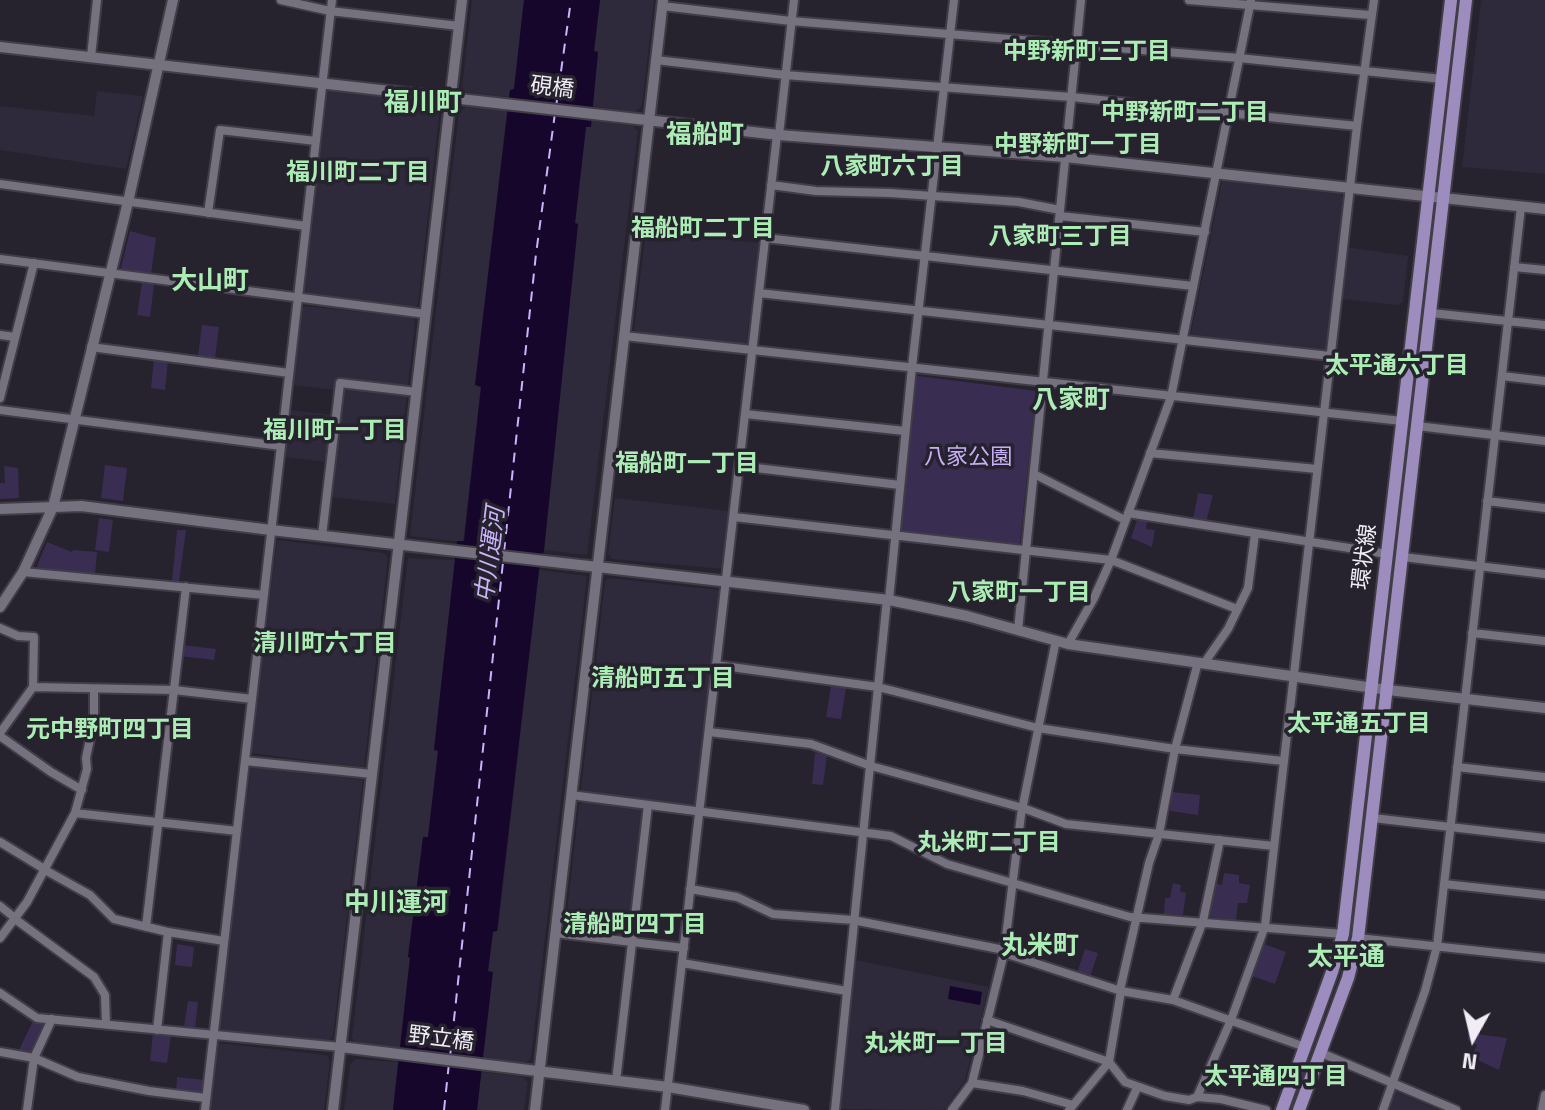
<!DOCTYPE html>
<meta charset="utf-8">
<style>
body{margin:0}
#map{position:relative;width:1545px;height:1110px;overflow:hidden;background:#26222e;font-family:"Titillium Web",sans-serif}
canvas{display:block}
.north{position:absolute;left:1433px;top:998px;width:80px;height:80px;-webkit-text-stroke:6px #26222e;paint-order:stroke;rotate:188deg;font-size:22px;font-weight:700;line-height:32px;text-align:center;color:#f0edf6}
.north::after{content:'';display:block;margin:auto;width:28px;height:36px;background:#f0edf6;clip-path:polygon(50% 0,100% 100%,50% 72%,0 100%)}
</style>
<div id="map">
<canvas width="1545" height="1110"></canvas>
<div class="north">N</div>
</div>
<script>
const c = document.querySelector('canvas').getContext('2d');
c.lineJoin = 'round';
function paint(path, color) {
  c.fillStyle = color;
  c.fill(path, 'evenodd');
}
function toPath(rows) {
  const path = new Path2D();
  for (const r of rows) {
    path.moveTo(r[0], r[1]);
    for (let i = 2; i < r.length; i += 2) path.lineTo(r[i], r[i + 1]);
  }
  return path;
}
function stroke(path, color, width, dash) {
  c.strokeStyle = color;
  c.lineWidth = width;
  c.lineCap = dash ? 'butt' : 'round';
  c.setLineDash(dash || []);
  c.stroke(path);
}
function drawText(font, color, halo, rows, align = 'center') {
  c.font = font + ' "Titillium Web","Noto Sans JP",sans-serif';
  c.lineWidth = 7;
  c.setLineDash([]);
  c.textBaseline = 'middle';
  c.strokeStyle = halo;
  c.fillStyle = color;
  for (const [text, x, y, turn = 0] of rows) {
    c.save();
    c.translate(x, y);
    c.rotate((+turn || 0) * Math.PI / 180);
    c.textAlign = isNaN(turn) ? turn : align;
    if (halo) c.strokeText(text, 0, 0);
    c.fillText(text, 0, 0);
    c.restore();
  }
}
paint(toPath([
 [472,0,524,0,514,90,510,90,509,97,466,92,462,88],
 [600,0,654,0,642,106,635,112,592,106,598,53,594,52],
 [1481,0,1545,0,1545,174,1462,167],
 [328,90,437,103,440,108,418,304,415,307,307,294,304,288],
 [97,91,143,96,126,169,0,150,0,106,94,116],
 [467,106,507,111,475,384,481,386,463,542,410,536,459,112],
 [591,121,633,126,638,131,587,555,544,550,578,225,575,224,586,127,591,127],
 [1222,181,1340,194,1343,198,1338,246,1408,256,1403,302,1398,305,1332,298,1327,349,1324,352,1190,338],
 [646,230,760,243,746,345,637,332,634,329],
 [305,306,413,318,415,323,408,384,405,387,337,379,336,390,293,385,301,309],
 [343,387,407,394,395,504,331,497],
 [290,410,332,415,327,462,285,457],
 [615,498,729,511,723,569,612,559,608,554],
 [277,540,384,553,388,558,364,767,251,753],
 [408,558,455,560,434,749,438,750,428,838,424,837,408,956,410,957,400,1048,355,1042,352,1038],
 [539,570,587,576,531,1058,525,1063,482,1057,492,973,488,972,493,931,498,931],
 [609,578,718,590,720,593,696,803,691,808,584,794,581,790,605,582],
 [251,766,363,780,333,1035,329,1041,221,1030,219,1027],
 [584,802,641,809,643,813,627,938,565,931,579,805],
 [855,960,989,987,965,1080,944,1110,840,1109],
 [219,1043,326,1055,330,1060,324,1110,208,1110,216,1045],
 [355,1059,398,1062,393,1110,344,1110,350,1065],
 [481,1072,522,1077,528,1082,524,1110,477,1110],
 [1395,1091,1438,1110,1388,1110]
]), '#2f2a3b');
paint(toPath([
 [130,231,156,238,151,274,123,271,121,267],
 [142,283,154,285,150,317,137,315],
 [202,325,219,327,215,358,198,356],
 [154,359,168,361,165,390,151,388],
 [918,376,1036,391,1020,542,1017,545,899,532,905,462,908,459,911,426,909,415,914,380],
 [105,465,127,468,123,501,101,498],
 [4,466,18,468,19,498,0,499,0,483,5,483],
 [1198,493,1213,495,1206,522,1193,520],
 [99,518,113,520,109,552,95,550],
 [1137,520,1147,522,1146,529,1155,530,1152,547,1131,538],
 [177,530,186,530,179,582,172,581],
 [47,542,72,552,73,550,97,552,95,574,39,569,37,566],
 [182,645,216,649,214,660,180,656],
 [831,686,846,688,841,719,826,717],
 [815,753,827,755,823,785,812,784],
 [1172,792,1200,795,1198,815,1170,811],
 [1224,873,1239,875,1239,883,1250,885,1247,903,1238,903,1236,920,1210,917,1207,915,1214,883,1222,885],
 [1173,883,1181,885,1180,891,1186,893,1183,915,1164,914,1165,898,1170,898],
 [177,944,194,947,192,967,175,965],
 [1264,944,1286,952,1275,984,1252,976],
 [1085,949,1098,953,1090,977,1077,973],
 [188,1001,198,1002,195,1028,184,1027],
 [33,1021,44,1023,45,1026,33,1052,18,1052],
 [153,1033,171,1035,167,1063,150,1061],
 [1468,1033,1507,1038,1499,1070,1471,1057,1477,1045,1468,1040],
 [177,1077,204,1080,203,1090,198,1094,176,1091]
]), '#3a2d52');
paint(toPath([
 [524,0,600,0,594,51,598,52,591,127,586,127,575,223,578,224,544,550,539,570,497,931,493,932,488,971,493,972,477,1110,393,1110,410,958,408,957,423,837,428,837,438,751,434,750,457,541,464,541,481,387,475,385,510,90,514,89],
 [950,986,982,992,980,1005,948,999]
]), '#16062b');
stroke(toPath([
 [556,107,571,0],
 [504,552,536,254,555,113],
 [450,1057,503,562],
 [444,1110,449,1063]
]), '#cab4fc', 2, [10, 8]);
const minor = toPath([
 [281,0,330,11,459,26],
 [1189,0,1370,15],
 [662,6,791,21,1239,58,1442,79],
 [91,57,97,0],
 [656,60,785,75,1071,97,1357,126],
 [779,135,794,0],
 [0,184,306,226],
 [771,185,816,191,890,193,1019,202,1060,210],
 [208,213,220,130,316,141],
 [1060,216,1205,232],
 [765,238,1193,286],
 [0,259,426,314],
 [1514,267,1545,270],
 [759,293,1330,356],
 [1431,313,1545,325],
 [0,335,15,337],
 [624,336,1402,421],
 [91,347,289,373],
 [1502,376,1545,381],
 [0,398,34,263],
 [0,410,281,446],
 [745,414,905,431],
 [1417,426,1545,441],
 [1150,453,1317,469],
 [739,466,900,485],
 [1034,474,1125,520],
 [1487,501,1545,508],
 [1128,513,1387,554],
 [734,517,1111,560,1237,609],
 [322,536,340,383,417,392],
 [1403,557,1545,574],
 [23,572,264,595],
 [889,600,912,367,954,0],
 [0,628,18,636,34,637,33,687,0,733],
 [1018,630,1081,0],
 [1472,633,1545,641],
 [1068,644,1094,598,1111,560,1171,397,1251,0],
 [1205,662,1228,629,1248,588,1255,534],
 [716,665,878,687,1038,728,1175,749,1283,761],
 [33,687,174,690,252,699],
 [709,732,811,744,871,766,1023,808,1066,824,1274,846],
 [0,736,51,772,82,790],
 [245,761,372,774],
 [1457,767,1545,777],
 [571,795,891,836,947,864,1130,917,1343,934],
 [75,813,237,831],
 [1373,818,1545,838],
 [0,842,46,870],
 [45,870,90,895,114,919,168,932,224,941],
 [1444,884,1545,895],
 [690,889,737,897,773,914,853,920,1004,950],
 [0,906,15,918],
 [15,919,94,977,105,995,106,1024],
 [146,927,186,587],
 [555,933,684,948],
 [0,938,27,902,75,813,87,769,86,758,94,720,94,689],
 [1358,938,1545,958],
 [1004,953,1121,991,1173,1000,1305,1047],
 [682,963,847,991],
 [1120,990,1149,863,1159,834,1175,749,1198,662],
 [1121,991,1109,1062,1125,1082,1165,1096,1189,1100,1197,1097,1221,1099,1266,1110],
 [0,993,37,1018,341,1047],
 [1173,1000,1203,921,1220,840],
 [987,1020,1109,1062,1069,1110],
 [157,1030,168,932],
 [0,1052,34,1058,78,1077,149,1091,206,1098],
 [1319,1052,1456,1110],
 [616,1081,648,805],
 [972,1083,1023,1091,1073,1105],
 [1197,1097,1231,1020,1265,926,1357,126,1374,0],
 [27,1110,34,1058,52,1019],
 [205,1110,332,0],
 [665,1110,777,135],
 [835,1110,887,599],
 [952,1110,972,1083,1004,953,1021,815,1056,640],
 [1127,1110,1137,1088],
 [1383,1110,1425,991,1437,946,1521,207],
 [1542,1110,1545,1095]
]);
const tertiary = toPath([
 [0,47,779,135,1065,157,1545,209],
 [0,509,81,506,271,530,889,600,967,616,1068,644,1388,690,1545,708],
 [0,607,23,572,53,507,128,202,173,0],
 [341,1047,668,1087,804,1110],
 [333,1110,462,0],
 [535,1110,663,0]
]);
const primary = toPath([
 [1282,1110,1332,972,1343,934,1451,0],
 [1299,1110,1348,978,1358,938,1466,0]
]);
stroke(minor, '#403d47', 12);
stroke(tertiary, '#403d47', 14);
stroke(primary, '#403d47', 16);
stroke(minor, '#75717f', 8);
stroke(tertiary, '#75717f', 10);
stroke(primary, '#9d8dbf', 12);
drawText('22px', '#f0edf6', '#26222e', [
 ["硯橋",552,89,7],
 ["環状線",1366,557,-83],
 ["野立橋",441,1040,7]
]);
drawText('22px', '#c6b0f8', '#26222e', [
 ["八家公園",968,459]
]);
drawText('bold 24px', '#acecb5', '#26222e', [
 ["中野新町三丁目",1087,53],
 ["中野新町二丁目",1185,114],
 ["中野新町一丁目",1078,146],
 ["八家町六丁目",892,168],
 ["福川町二丁目",358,174],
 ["福船町二丁目",703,230],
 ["八家町三丁目",1060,238],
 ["太平通六丁目",1397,367],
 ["福川町一丁目",335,432],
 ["福船町一丁目",687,465],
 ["八家町一丁目",1019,594],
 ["清川町六丁目",325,645],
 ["清船町五丁目",663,680],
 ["太平通五丁目",1359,725],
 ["元中野町四丁目",110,731],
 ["丸米町二丁目",989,844],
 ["清船町四丁目",635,926],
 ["丸米町一丁目",936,1045],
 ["太平通四丁目",1276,1078]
]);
drawText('italic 24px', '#cab4fc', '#26222e', [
 ["中川運河",492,555,-83]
]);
drawText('bold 26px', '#acecb5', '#26222e', [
 ["福川町",423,105],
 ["福船町",705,137],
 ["大山町",210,283],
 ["八家町",1071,402],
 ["中川運河",396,905],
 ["丸米町",1040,948],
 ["太平通",1346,959]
]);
</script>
